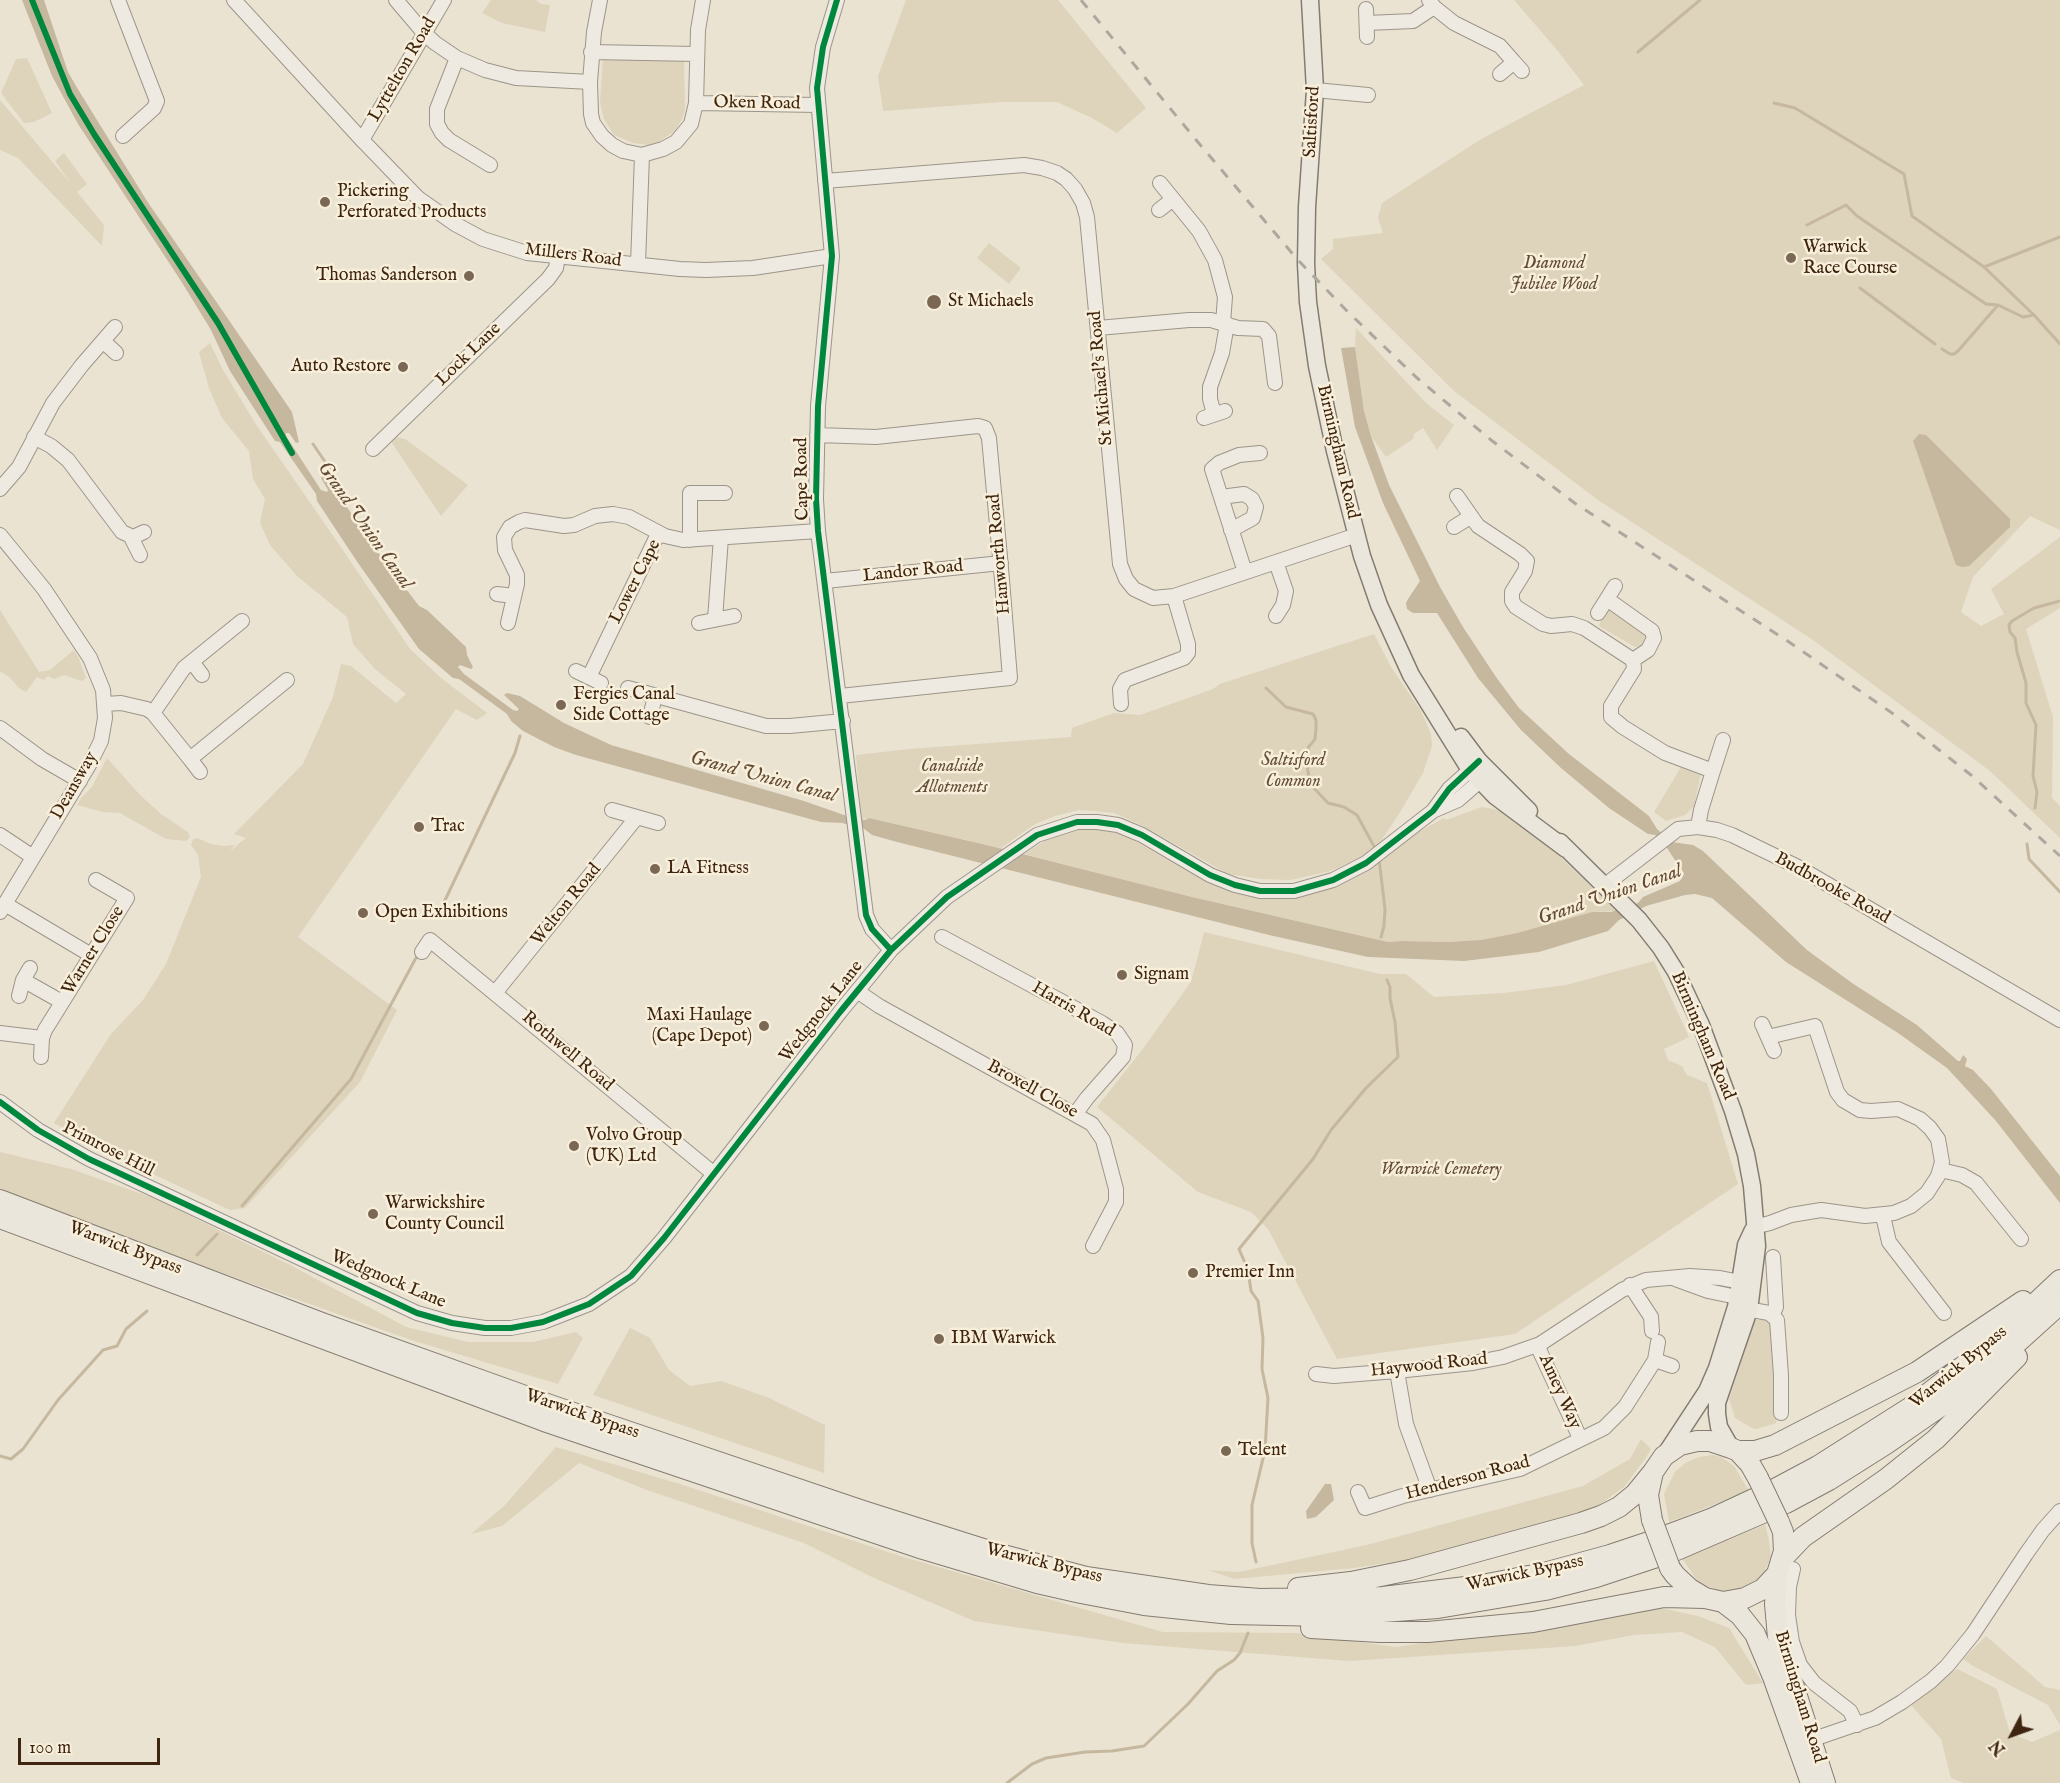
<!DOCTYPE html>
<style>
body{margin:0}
#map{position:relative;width:2060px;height:1783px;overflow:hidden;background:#eae3d2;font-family:"IM FELL English",serif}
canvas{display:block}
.north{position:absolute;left:1982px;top:1705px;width:60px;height:60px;-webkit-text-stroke:4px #f8efdb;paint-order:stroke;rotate:229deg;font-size:16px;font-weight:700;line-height:24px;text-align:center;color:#3f2510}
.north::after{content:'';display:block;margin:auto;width:21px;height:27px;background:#3f2510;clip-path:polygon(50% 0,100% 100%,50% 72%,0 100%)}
.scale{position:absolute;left:18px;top:1738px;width:142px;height:27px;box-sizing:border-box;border:3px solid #3f2510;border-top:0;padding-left:8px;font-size:18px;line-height:21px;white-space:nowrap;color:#3f2510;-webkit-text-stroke:4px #f8efdb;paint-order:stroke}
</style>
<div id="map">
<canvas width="2060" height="1783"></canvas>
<div class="north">N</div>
<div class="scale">100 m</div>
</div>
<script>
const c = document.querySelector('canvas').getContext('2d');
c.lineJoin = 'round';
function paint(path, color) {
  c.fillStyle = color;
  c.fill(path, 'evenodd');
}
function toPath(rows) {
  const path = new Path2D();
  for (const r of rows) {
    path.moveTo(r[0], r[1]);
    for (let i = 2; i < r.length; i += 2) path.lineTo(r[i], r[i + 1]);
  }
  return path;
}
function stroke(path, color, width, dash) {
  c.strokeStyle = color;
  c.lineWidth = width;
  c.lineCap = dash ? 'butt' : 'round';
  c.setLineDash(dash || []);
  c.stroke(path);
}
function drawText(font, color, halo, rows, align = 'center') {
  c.font = font + ' "IM FELL English",serif';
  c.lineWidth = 5;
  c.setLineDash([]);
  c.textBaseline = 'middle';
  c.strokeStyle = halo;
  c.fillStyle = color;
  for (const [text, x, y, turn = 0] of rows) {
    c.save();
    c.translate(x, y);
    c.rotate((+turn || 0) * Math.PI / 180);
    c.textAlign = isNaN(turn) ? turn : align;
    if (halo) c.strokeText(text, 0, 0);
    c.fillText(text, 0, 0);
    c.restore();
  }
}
paint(toPath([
 [491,0,536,0,541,4,550,5,545,32,502,23,482,13],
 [906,0,1058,0,1146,108,1117,133,1092,118,1057,102,1002,102,883,111,878,76],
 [1514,0,2060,0,2060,530,2030,516,1973,577,1961,612,1981,626,2004,614,1991,589,2060,537,2060,608,2026,629,2053,717,2052,798,2060,806,2060,838,1990,771,1813,640,1598,500,1454,391,1321,259,1333,249,1333,239,1383,233,1378,218,1382,203,1483,138,1584,85,1557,50],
 [603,57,684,58,685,110,682,119,675,131,658,142,649,145,633,143,614,135,604,119,600,102],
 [27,58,52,113,34,122,24,123,1,93,16,59],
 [0,100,71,184,55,161,64,153,87,184,77,192,104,225,102,246,18,158,0,150],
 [989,243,1021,268,1009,284,977,258],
 [1356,328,1426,403,1454,425,1437,450,1423,428,1414,434,1413,439,1386,457,1371,436,1364,411,1355,347],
 [210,343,223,370,257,426,338,543,410,649,441,678,487,713,477,720,456,709,298,937,397,1010,360,1082,245,1208,230,1210,114,1156,54,1123,111,1034,143,1000,166,964,201,877,198,855,191,845,193,839,197,838,211,844,223,846,235,845,229,852,246,838,234,834,303,764,333,697,341,664,351,666,396,703,406,694,375,669,353,644,347,617,297,576,270,545,260,523,265,499,253,479,249,451,222,418,209,388,199,352],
 [396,437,405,439,468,485,441,516,390,440],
 [1609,608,1647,631,1647,642,1640,647,1635,647,1599,626,1603,614],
 [0,610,39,672,50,670,74,650,79,659,86,678,82,681,64,675,54,679,48,676,44,680,37,677,26,692,19,688,9,677,0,671],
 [1374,634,1391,667,1421,711,1431,734,1432,746,1423,773,1399,814,1379,844,1365,855,1331,871,1290,880,1261,879,1228,874,1141,825,1114,813,1094,811,1079,810,1055,816,1035,824,1001,848,869,818,861,819,856,755,909,749,1071,737,1072,728,1105,716,1114,713,1140,715,1213,689,1220,684],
 [107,758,140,795,161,814,188,832,190,837,186,841,166,839,120,813,103,812,77,805,82,797,92,787],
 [1681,767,1701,773,1694,806,1685,815,1666,821,1654,812],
 [1482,807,1504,811,1532,829,1616,911,1592,912,1517,933,1481,940,1448,942,1402,941,1388,942,1192,897,1024,854,1054,835,1095,826,1119,832,1205,881,1225,889,1243,893,1293,896,1407,838,1444,818,1446,820],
 [1204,932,1380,974,1406,974,1434,997,1504,993,1566,985,1654,961,1689,1037,1664,1049,1668,1060,1682,1066,1687,1075,1707,1083,1738,1184,1515,1334,1337,1359,1268,1229,1251,1212,1198,1192,1097,1107,1142,1050,1191,982],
 [0,1152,71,1169,156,1199,290,1265,406,1327,468,1342,533,1342,576,1332,583,1338,558,1384,411,1340,70,1219,0,1188],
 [1772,1319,1776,1423,1757,1429,1752,1428,1735,1418,1729,1399,1755,1320],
 [630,1328,650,1338,669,1370,690,1386,721,1381,769,1398,825,1425,824,1473,593,1395],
 [1641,1439,1651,1449,1645,1459,1624,1487,1595,1508,1440,1555,1354,1568,1234,1579,1208,1570,1239,1572,1367,1545,1583,1486,1630,1459],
 [556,1447,683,1485,900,1556,1163,1632,1295,1633,1396,1647,1661,1608,1698,1616,1729,1628,1763,1683,1746,1685,1715,1647,1682,1632,1634,1635,1575,1646,1349,1661,1123,1643,974,1621,872,1577,804,1543,647,1490,579,1463,502,1526,471,1534,504,1506],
 [1712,1455,1721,1457,1734,1466,1749,1491,1669,1522,1664,1494,1675,1472,1685,1463,1699,1457],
 [1765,1525,1769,1540,1771,1558,1761,1578,1740,1590,1719,1591,1698,1582,1682,1558],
 [1986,1636,2045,1687,2060,1690,2060,1725,2048,1705,1973,1666,1963,1659],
 [1957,1669,1997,1689,2010,1733,2032,1742,2060,1730,2060,1783,1964,1783,1951,1778,1941,1739,1911,1705]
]), '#ded3bb');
paint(toPath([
 [22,0,44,0,68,72,76,86,147,201,292,412,299,442,296,443,289,433,286,433,286,436,321,490,327,492,328,490,321,478,325,475,377,551,419,606,427,610,466,647,467,655,473,667,471,669,460,665,458,667,464,674,513,710,517,711,519,709,504,695,507,693,520,696,564,723,611,745,804,801,844,815,865,820,869,818,991,846,1192,897,1388,942,1402,941,1448,942,1481,940,1517,933,1592,912,1611,912,1638,903,1643,897,1680,881,1684,874,1667,848,1655,835,1648,834,1609,808,1561,768,1521,730,1478,678,1437,613,1413,613,1407,609,1406,603,1408,599,1420,581,1383,503,1355,427,1341,348,1355,347,1364,411,1371,436,1389,485,1440,587,1463,627,1496,677,1519,708,1569,754,1649,816,1657,829,1672,842,1693,845,1703,851,1807,950,1852,983,1917,1025,1958,1061,1960,1061,1963,1055,1967,1059,1965,1066,1973,1070,1991,1089,2060,1176,2060,1203,1996,1121,1947,1068,1898,1033,1786,962,1712,898,1695,894,1685,895,1646,906,1619,920,1608,931,1539,952,1464,961,1368,957,1269,935,897,842,872,835,863,828,842,823,821,822,576,755,554,747,523,731,511,721,507,714,459,679,453,678,419,649,358,563,317,501,316,494,280,442,275,441,273,438,230,371,211,330,181,281,78,124,52,76],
 [1919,434,1926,435,2010,519,2010,527,1969,566,1962,567,1956,565,1913,441],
 [1325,1484,1331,1484,1334,1500,1316,1517,1307,1519,1306,1511]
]), '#c6b89f');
stroke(toPath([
 [1638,52,1700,0],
 [1774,103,1795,108,1904,174,1912,216,1984,267,2060,237],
 [1807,225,1846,205,1857,216,1986,304,1998,305,2023,317,2034,315,2060,344],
 [1984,267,2034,315],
 [1860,288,1935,344],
 [1942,349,1950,354,1954,354,1958,351,1998,305],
 [313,444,330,469],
 [1266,688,1286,707,1313,714,1316,720,1316,728,1315,739,1308,748,1307,763,1308,772,1312,786,1328,803,1344,807,1357,815,1376,850],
 [2035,808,2037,792,2033,776,2036,725,2026,703,2026,683,2017,652,2015,638,2010,632,2009,625,2012,621,2034,608,2060,601],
 [2027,844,2029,859,2060,892],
 [1379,859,1385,909,1384,926,1381,937],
 [437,917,515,753,520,736],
 [242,1206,351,1079,417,956],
 [197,1255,217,1234],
 [0,1456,11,1459,23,1449,58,1400,103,1350,117,1346,126,1329,147,1311],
 [1256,1562,1252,1543,1252,1505,1265,1450,1268,1398,1262,1369,1263,1338,1258,1301,1251,1291,1248,1270,1239,1249,1313,1159,1331,1130,1366,1088,1398,1057,1395,1022,1390,998,1390,987,1387,980],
 [1007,1783,1032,1764,1046,1758,1085,1752,1112,1751,1144,1746,1188,1704,1217,1671,1234,1660,1240,1653,1248,1633]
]), '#c6b89f', 3);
const minor = toPath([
 [118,0,157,101,154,108,123,136],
 [234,0,363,141,418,198,455,224,483,239,527,253,680,269,706,270,753,268,832,256],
 [396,0,424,33,435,43,457,58,485,70,516,78,590,82],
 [600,0,594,32,590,82,591,114,593,123,602,136,612,145,623,151,642,155,663,149,676,142,691,124,696,103,698,30,703,0],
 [837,0,823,47,817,88,832,256,818,406,816,499,818,531,866,915,872,929,891,950],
 [1429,0,1434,7,1454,23,1500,46,1514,62],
 [1366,9,1367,37],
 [1367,23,1413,21,1434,7],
 [591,52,697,54],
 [457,58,437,109,437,124,442,133,449,140,490,165],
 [1500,74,1514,62,1522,71],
 [1315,90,1368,95],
 [696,103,818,105],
 [362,140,444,0],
 [825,181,1024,165,1042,168,1057,173,1066,179,1075,189,1083,203,1087,217,1120,564,1126,579,1134,589,1153,598,1174,596,1357,535],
 [1160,183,1199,231,1215,260,1225,297,1223,323],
 [1159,210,1173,199],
 [638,264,642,155],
 [1098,328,1189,320,1211,320,1238,328,1263,329,1269,336,1275,383],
 [103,341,116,353],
 [1214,414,1210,399,1210,387,1222,353,1227,324],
 [1204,418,1225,411],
 [817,435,876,437,978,426,985,428,989,438,1001,568,1010,678,840,696],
 [34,437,51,446,68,460,122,532,133,537,144,532],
 [373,449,548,279,556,268,558,257],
 [0,489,19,467,53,403,82,365,115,327],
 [1457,496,1478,526,1520,554,1527,561,1525,571,1512,592,1512,601,1516,607,1543,624,1551,626,1572,624,1584,628,1633,660,1634,669,1611,706,1611,717,1623,727,1665,753,1713,771,1701,810,1698,827],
 [1221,497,1244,494,1252,499,1256,507,1253,518,1231,530],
 [1454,527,1470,517],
 [0,535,44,589,90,658,103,690,105,718,101,741,89,765,0,912],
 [131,537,140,555],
 [690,540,690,493,725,493],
 [1245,572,1212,469,1219,463,1239,455,1260,453],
 [825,581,1001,563],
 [497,594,514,596],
 [1607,599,1652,631,1654,638,1648,650,1633,660],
 [1598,613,1615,586],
 [1276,616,1283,605,1286,591,1276,562],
 [715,619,721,538],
 [508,623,517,584,517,575,505,550,504,537,510,527,519,522,525,520,564,526,574,525,595,516,613,514,629,517,665,536,683,540,818,531],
 [699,623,734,616],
 [192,662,202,675],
 [576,671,601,683],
 [589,677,658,534],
 [628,688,766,726,790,726,843,721],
 [105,704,121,703,147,709,153,713,190,759,287,680],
 [1121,704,1120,689,1125,680,1184,658,1188,653,1188,644,1174,596],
 [153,713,184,668,242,621],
 [650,717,655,696],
 [0,728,42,759,80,781],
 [190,759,200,772],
 [1713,771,1723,740],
 [612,810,658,823],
 [1435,810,1458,800,1488,774],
 [0,835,33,857],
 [1604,886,1678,829,1698,827,1717,830,1732,835,1798,867,2060,1020],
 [5,904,91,955],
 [942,937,1102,1023,1117,1033,1125,1045,1123,1057,1087,1098,1076,1113],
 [422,952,430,940,714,1174],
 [23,980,62,1002],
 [857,991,879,1006,1092,1124,1103,1140,1116,1189,1116,1202,1093,1246],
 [495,993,637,817],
 [19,996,23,980,30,968],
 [1762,1024,1774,1051],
 [0,1033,42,1038],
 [41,1057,42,1038,45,1030,127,898,96,880],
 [0,1102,38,1130,89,1159,417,1313,452,1323,485,1328,511,1328,543,1322,589,1304,631,1276,664,1238,840,1012,891,950,947,897,1037,835,1077,822,1097,822,1118,825,1142,835,1210,875,1235,885,1260,891,1294,891,1333,880,1366,863,1433,811,1449,789,1478,763],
 [1941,1170,1962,1175,1976,1183,2021,1239],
 [1883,1216,1889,1242,1944,1313],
 [1754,1227,1770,1223,1791,1215,1821,1210,1865,1216,1894,1213,1911,1206,1927,1193,1938,1176,1942,1162,1938,1139,1930,1128,1920,1119,1898,1109,1871,1111,1860,1110,1843,1100,1837,1092,1815,1026,1768,1037],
 [1773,1257,1776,1307,1773,1314],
 [1675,1279,1708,1291,1737,1297,1745,1295],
 [1630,1285,1651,1317,1652,1331],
 [1741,1308,1769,1313,1777,1320,1781,1375,1781,1413],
 [1537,1345,1580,1438],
 [1655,1360,1672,1366],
 [1397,1371,1406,1424,1430,1490],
 [1316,1374,1334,1376,1397,1371,1473,1363,1503,1357,1540,1344,1622,1290,1646,1280,1690,1276,1720,1278,1740,1282,1747,1289],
 [1358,1492,1365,1508,1403,1496,1520,1469,1604,1428,1625,1407,1655,1360,1658,1342],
 [1793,1569,1789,1587,1788,1615,1792,1642,1800,1665,1814,1683,1850,1711,1857,1725],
 [1805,1742,1875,1718,1902,1702,1931,1681,1947,1666,1973,1634,2026,1554,2043,1530,2060,1511]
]);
const major = toPath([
 [1310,0,1315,90,1307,207,1306,264,1308,302,1317,366,1335,451,1362,556,1379,605,1411,675,1470,770,1495,796,1566,849],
 [1461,737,1479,761,1529,811],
 [1560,842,1639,920,1661,948,1676,972,1701,1025,1733,1111,1746,1154,1752,1186,1757,1246,1749,1310,1717,1403,1717,1414,1719,1427,1731,1448],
 [1665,1455,1707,1391,1717,1368,1736,1307,1746,1245,1753,1230]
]);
const highway = toPath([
 [0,1200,322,1323,553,1406,863,1511,999,1554,1086,1577,1208,1595,1260,1599,1383,1597,1482,1585,1544,1573,1610,1555,1649,1542,1713,1518,1773,1490,1818,1466,1911,1407,1993,1343,2060,1280],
 [0,1218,544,1421,923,1549,1037,1583,1081,1593,1144,1605,1231,1614,1326,1616,1438,1608,1545,1590,1596,1577,1672,1552,1786,1503,1829,1480,1886,1444,1941,1406,1999,1359,2060,1304],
 [1738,1451,1755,1451,1775,1445,1917,1372,2023,1301],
 [1652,1520,1648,1495,1653,1472,1664,1456,1680,1445,1697,1441,1710,1441,1731,1448,1738,1451,1750,1464,1758,1478],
 [1783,1558,1803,1537,1886,1479,1936,1439,2017,1357],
 [1670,1568,1675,1575,1690,1589,1705,1598,1723,1602,1745,1598,1763,1589,1777,1574,1784,1551,1783,1532,1779,1522],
 [1777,1574,1775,1604,1778,1637,1825,1783],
 [1298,1588,1351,1582,1410,1570,1581,1523,1601,1516,1619,1507,1635,1494,1653,1472],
 [1723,1602,1740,1615,1755,1634,1773,1677,1811,1783],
 [1311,1628,1380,1632,1428,1632,1533,1622,1664,1597,1705,1598]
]);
stroke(minor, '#9c9589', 16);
stroke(major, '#847c70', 19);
stroke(highway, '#847c70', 22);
stroke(minor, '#eeeae1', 14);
stroke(major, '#ebe6dc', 16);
stroke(highway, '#ebe6dc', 20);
stroke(toPath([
 [1081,0,1197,141,1297,259,1346,310,1416,377,1491,440,1576,504,1789,642,1892,713,1971,775,2060,856]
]), '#ada89f', 3, [10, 10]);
const highwayBridge = toPath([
 [1758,1478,1779,1522],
 [1652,1520,1670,1568]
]);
stroke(highwayBridge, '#847c70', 22, []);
stroke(highwayBridge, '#ebe6dc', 20);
stroke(toPath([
 [32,0,70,94,94,134,218,323,292,453],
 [837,0,823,47,817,88,832,256,818,406,816,499,818,531,866,915,872,929,891,950],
 [0,1102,38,1130,89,1159,417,1313,452,1323,485,1328,511,1328,543,1322,589,1304,631,1276,664,1238,840,1012,891,950,947,897,1037,835,1077,822,1097,822,1118,825,1142,835,1210,875,1235,885,1260,891,1294,891,1333,880,1366,863,1433,811,1449,789,1479,761]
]), '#00873e', 6);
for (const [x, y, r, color] of [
 [325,202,6,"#7b6854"],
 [1791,258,6,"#7b6854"],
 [469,276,6,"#7b6854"],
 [934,302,8,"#7b6854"],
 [403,367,6,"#7b6854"],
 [561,705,6,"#7b6854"],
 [419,827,6,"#7b6854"],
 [655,869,6,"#7b6854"],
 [363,913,6,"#7b6854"],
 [1122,975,6,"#7b6854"],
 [764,1026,6,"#7b6854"],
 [574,1146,6,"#7b6854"],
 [373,1214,6,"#7b6854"],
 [1193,1273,6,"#7b6854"],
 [939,1339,6,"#7b6854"],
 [1226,1451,6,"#7b6854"]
]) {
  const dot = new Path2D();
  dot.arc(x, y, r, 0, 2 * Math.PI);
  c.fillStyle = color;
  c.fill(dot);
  stroke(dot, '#f8efdb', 2);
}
drawText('18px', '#3f2510', '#f8efdb', [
 ["Lyttelton Road",403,70,-60],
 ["Oken Road",757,104,1],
 ["Saltisford",1313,122,-87],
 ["Millers Road",573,256,7],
 ["Lock Lane",469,355,-44],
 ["St Michael's Road",1102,378,-95],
 ["Birmingham Road",1337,452,77],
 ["Cape Road",803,479,-91],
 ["Hanworth Road",1000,554,-95],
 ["Landor Road",913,572,-6],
 ["Lower Cape",636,582,-63],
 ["Deansway",75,786,-60],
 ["Budbrooke Road",1832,889,29],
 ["Welton Road",567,905,-51],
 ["Warner Close",94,951,-58],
 ["Harris Road",1073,1010,30],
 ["Wedgnock Lane",822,1012,-52],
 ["Birmingham Road",1702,1036,67],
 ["Rothwell Road",567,1052,40],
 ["Broxell Close",1032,1090,29],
 ["Primrose Hill",108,1150,27],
 ["Warwick Bypass",125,1249,21],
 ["Wedgnock Lane",388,1280,23],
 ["Haywood Road",1429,1366,-6],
 ["Warwick Bypass",1959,1368,-39],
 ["Amey Way",1559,1392,66],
 ["Warwick Bypass",582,1415,19],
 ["Henderson Road",1468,1479,-15],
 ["Warwick Bypass",1044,1564,14],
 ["Warwick Bypass",1525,1574,-12],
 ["Birmingham Road",1799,1697,73]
]);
drawText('18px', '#3f2510', '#f8efdb', [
 ["Pickering",337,192],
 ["Perforated Products",337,213],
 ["Warwick",1803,248],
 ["Race Course",1803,269],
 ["Thomas Sanderson",457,276,"right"],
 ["St Michaels",948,302],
 ["Auto Restore",391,367,"right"],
 ["Fergies Canal",573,695],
 ["Side Cottage",573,716],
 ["Trac",431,827],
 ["LA Fitness",667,869],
 ["Open Exhibitions",375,913],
 ["Signam",1134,975],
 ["Maxi Haulage",752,1016,"right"],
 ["(Cape Depot)",752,1037,"right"],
 ["Volvo Group",586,1136],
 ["(UK) Ltd",586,1157],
 ["Warwickshire",385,1204],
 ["County Council",385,1225],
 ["Premier Inn",1205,1273],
 ["IBM Warwick",951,1339],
 ["Telent",1238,1451]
], 'left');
drawText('italic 18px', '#644d36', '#f8efdb', [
 ["Diamond",1554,264],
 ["Jubilee Wood",1554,285],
 ["Saltisford",1293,761],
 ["Common",1293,782],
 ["Canalside",952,767],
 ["Allotments",952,788],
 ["Warwick Cemetery",1441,1170]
]);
drawText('italic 20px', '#634b34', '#f8efdb', [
 ["Grand Union Canal",364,526,55],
 ["Grand Union Canal",763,778,15],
 ["Grand Union Canal",1610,896,-19]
]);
</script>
